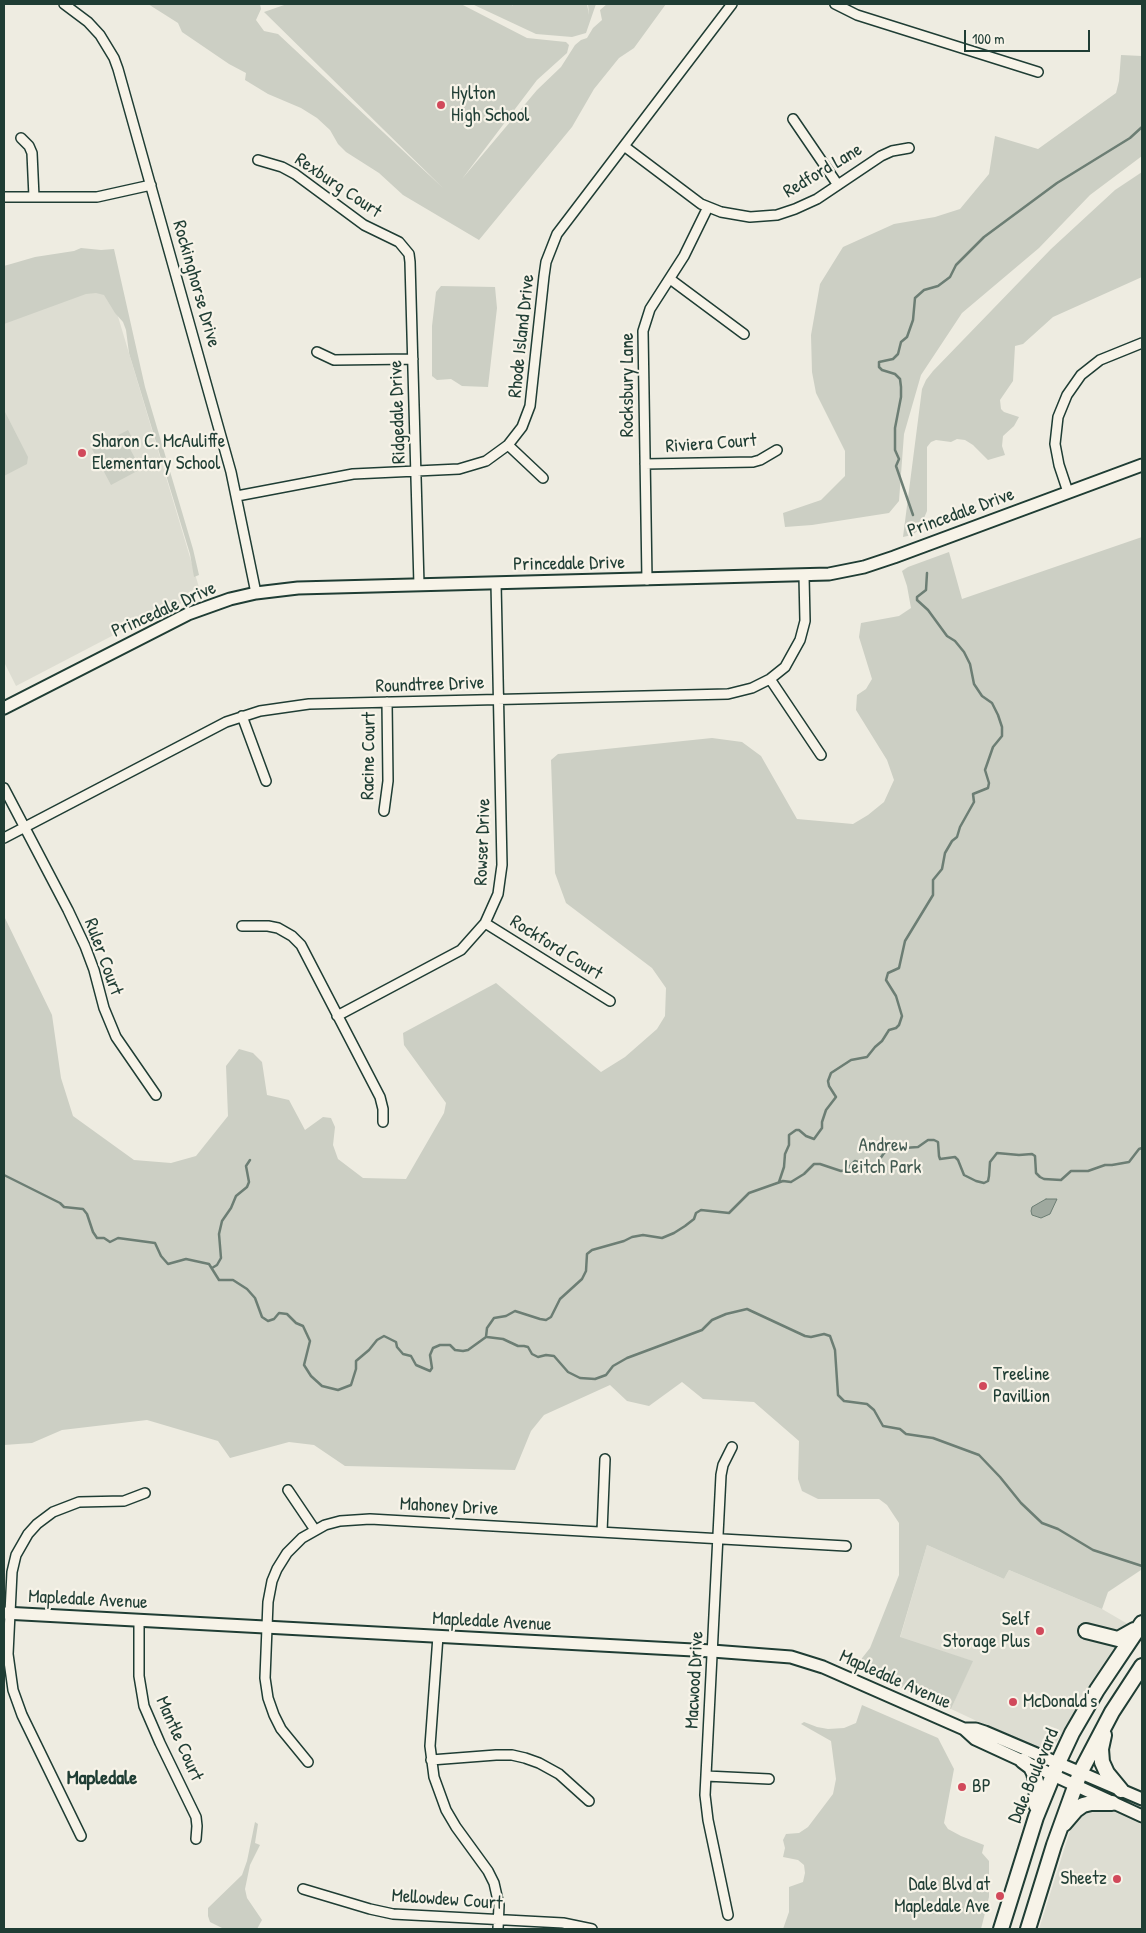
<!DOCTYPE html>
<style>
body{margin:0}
#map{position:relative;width:1146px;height:1933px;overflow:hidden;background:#eeece1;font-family:"Patrick Hand",sans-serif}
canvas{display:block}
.frame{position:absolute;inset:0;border:5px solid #1f3d34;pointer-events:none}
.scale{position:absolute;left:964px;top:30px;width:126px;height:22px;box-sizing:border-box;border:2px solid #1f3d34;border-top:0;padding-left:6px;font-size:15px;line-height:18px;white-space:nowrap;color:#1f3d34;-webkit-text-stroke:4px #f7f3e8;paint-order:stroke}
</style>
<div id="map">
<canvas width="1146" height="1933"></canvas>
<div class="frame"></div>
<div class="scale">100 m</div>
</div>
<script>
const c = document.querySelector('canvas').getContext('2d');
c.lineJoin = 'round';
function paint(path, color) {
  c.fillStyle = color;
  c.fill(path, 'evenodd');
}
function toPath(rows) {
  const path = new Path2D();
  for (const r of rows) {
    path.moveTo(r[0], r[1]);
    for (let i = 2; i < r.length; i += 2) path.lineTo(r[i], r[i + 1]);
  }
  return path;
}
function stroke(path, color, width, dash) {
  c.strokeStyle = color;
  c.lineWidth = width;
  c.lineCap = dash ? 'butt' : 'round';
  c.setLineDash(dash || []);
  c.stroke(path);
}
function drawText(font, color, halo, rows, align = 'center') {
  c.font = font + ' "Patrick Hand",sans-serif';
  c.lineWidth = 4.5;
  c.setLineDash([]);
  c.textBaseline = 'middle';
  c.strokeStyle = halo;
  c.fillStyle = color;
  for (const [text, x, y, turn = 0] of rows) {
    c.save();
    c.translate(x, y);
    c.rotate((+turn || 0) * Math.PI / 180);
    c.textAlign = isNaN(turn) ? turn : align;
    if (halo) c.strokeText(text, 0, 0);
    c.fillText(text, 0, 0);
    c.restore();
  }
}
paint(toPath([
 [99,253,201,594,131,626,16,686,4,662,4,266],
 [927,1545,1004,1579,1009,1570,1102,1609,1133,1627,1071,1718,1054,1746,1048,1751,1041,1751,951,1709,972,1661,900,1638],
 [1099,1804,1142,1822,1142,1929,1039,1929,1075,1815]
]), '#ddddd2');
paint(toPath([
 [148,4,260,4,261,9,256,20,264,31,278,34,443,188,264,12,287,4,461,4,527,38,566,42,569,45,567,53,537,80,462,179,537,90,561,67,575,45,581,40,587,38,593,28,602,20,600,10,607,4,666,4,634,48,619,58,594,89,572,127,479,240,403,195,379,173,346,152,338,144,330,130,317,118,301,108,268,94,245,80,246,73,229,64,182,32,178,23],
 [472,4,511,4,513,6,512,4,587,4,589,15,588,4,596,4,586,33,572,37,536,34],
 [1121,55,1142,56,1142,156,1090,195,1039,248,962,313,921,375,904,434,899,501,889,513,812,525,785,527,783,513,821,500,845,476,845,451,816,393,812,372,811,335,820,284,843,247,894,224,935,217,960,209,989,174,995,136,1038,149,1116,93,1119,81],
 [1142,172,1142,277,1053,317,1023,344,1015,346,1013,381,1000,400,1001,409,1004,412,1019,417,1014,426,1003,436,1002,446,1005,455,988,460,973,445,965,440,957,439,951,442,936,440,931,442,927,447,927,511,919,530,912,535,903,537,922,389,926,380,933,371,1051,249,1115,190],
 [81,248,101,250,114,249,145,387,193,549,199,575,194,577,190,554,129,353,126,330,123,322,115,313,104,295,96,293,86,294,4,324,4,266,35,257,74,251],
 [441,286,495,287,497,308,488,387,462,386,451,379,437,380,432,376,432,326,436,292],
 [4,410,28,457,27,464,4,476],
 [128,430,136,445,130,449,141,469,111,485,92,449],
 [1142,537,1142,1571,1141,1570,1108,1592,1102,1609,1009,1570,1004,1579,927,1545,900,1637,973,1661,951,1709,882,1679,888,1669,869,1669,859,1662,870,1648,899,1575,899,1523,887,1505,879,1499,818,1499,802,1491,798,1479,799,1441,754,1402,703,1399,682,1382,649,1406,627,1401,610,1385,544,1415,531,1431,515,1470,345,1466,314,1445,289,1442,230,1458,218,1441,147,1420,62,1430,32,1443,4,1445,4,916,52,1015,61,1078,73,1116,134,1160,171,1163,196,1156,228,1116,226,1066,239,1049,253,1053,262,1062,267,1095,289,1100,305,1130,323,1117,331,1118,335,1127,333,1145,338,1159,363,1178,406,1179,444,1113,446,1103,404,1045,403,1033,496,983,601,1072,625,1057,657,1029,665,1016,666,988,652,968,566,903,555,873,551,760,558,754,712,738,742,742,761,756,797,819,853,824,868,815,884,802,894,780,887,760,856,710,857,695,866,689,872,679,859,637,861,623,899,616,911,608,907,586,902,571,908,567,949,552,962,599],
 [862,1705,938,1738,954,1769,944,1823,948,1829,961,1836,984,1845,982,1853,989,1861,989,1897,981,1929,783,1929,789,1912,789,1887,803,1882,805,1873,804,1865,798,1860,783,1857,785,1848,783,1840,786,1834,799,1833,808,1827,833,1794,836,1779,831,1741,801,1724,804,1722,817,1727,828,1729,844,1728,856,1723],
 [255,1822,258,1824,255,1843,260,1845,250,1865,245,1889,247,1898,262,1920,257,1929,224,1929,210,1922,208,1916,208,1908,242,1875,247,1861]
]), '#cccfc4');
const water = toPath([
 [1046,1199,1057,1199,1050,1214,1041,1218,1032,1215,1031,1211,1032,1207,1046,1199]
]);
paint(water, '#9fa99f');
stroke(water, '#6c7e74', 1);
stroke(toPath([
 [913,515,896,466,899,459,895,450,895,428,901,397,901,387,900,379,895,374,882,370,879,367,879,362,893,359,898,354,901,342,907,337,913,320,915,298,924,290,938,286,950,277,956,265,984,237,1057,183,1130,138,1142,127],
 [4,1175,60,1203,64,1207,83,1209,87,1214,93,1232,97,1238,104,1238,110,1242,118,1238,155,1243,161,1256,168,1264,186,1259,209,1264,219,1280,233,1280,247,1289,255,1298,262,1317,268,1321,274,1319,279,1313,287,1314,296,1323,303,1326,310,1341,304,1365,311,1376,322,1386,338,1390,351,1385,356,1369,356,1361,369,1350,377,1340,384,1336,396,1342,397,1347,403,1354,411,1356,416,1365,430,1371,432,1368,430,1355,433,1348,440,1345,450,1345,455,1350,463,1351,468,1350,486,1337,487,1328,494,1318,506,1316,515,1311,540,1319,546,1320,551,1317,560,1299,582,1279,586,1271,587,1254,592,1250,624,1241,632,1237,643,1235,662,1238,674,1233,685,1226,694,1219,696,1213,701,1210,729,1213,749,1193,783,1181,791,1182,804,1174,814,1164,820,1164,841,1171,846,1170,855,1161,870,1166,876,1165,884,1153,889,1149,918,1147,928,1140,934,1140,938,1142,939,1156,940,1159,955,1157,958,1160,964,1175,976,1181,984,1183,988,1181,989,1176,990,1162,997,1153,1019,1155,1032,1154,1035,1156,1036,1173,1040,1177,1044,1179,1061,1180,1071,1171,1088,1171,1105,1165,1112,1165,1129,1162,1139,1149,1142,1148],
 [779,1182,784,1167,785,1154,789,1145,789,1135,796,1130,799,1130,806,1136,814,1139,822,1128,822,1122,826,1110,836,1097,829,1086,828,1081,831,1073,851,1060,867,1057,875,1047,882,1041,889,1030,896,1028,899,1025,902,1016,896,996,886,980,888,973,899,968,905,941,933,895,933,880,942,869,945,853,952,841,957,837,960,827,974,802,973,794,988,788,989,783,985,770,993,747,1002,736,1002,727,998,715,992,703,982,696,974,684,970,664,964,652,955,641,947,636,928,610,917,600,917,597,926,590,927,573],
 [212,1268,217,1265,221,1258,219,1234,222,1221,231,1208,236,1196,247,1187,249,1182,246,1166,250,1160],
 [487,1337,503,1339,518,1346,524,1346,528,1347,532,1354,538,1357,546,1355,554,1356,568,1372,580,1378,595,1379,606,1375,613,1366,627,1358,702,1330,712,1320,726,1314,747,1309,805,1336,811,1337,824,1334,830,1336,835,1350,838,1395,844,1401,867,1404,874,1410,883,1426,900,1429,906,1434,933,1438,979,1455,1000,1477,1021,1503,1042,1523,1058,1529,1093,1550,1142,1566]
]), '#6c7e74', 2.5);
const minor = toPath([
 [64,4,88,22,100,35,114,58,118,69,231,472,256,593],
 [835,4,857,15,1038,72],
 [793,119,838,185],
 [21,138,29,146,32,153,34,197],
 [624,146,701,204,721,212,750,217,777,215,795,209,817,199,881,156,892,151,909,148],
 [258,160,282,167,295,174,364,225,399,242,409,254,410,262,419,585],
 [4,197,97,197,151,185],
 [670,279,744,334],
 [317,352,334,360,413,359],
 [508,445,543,478],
 [645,464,753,462,760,460,777,450],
 [1068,492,1059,465,1055,444,1058,417,1067,395,1081,375,1100,360,1142,343],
 [237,496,353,474,459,469,486,461,508,445,522,427,530,406,544,276,546,262,557,234,732,4],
 [647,580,643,331,650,309,684,256,708,207],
 [770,679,821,755],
 [242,716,266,781],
 [4,788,68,910,85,946,94,970,104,1008,116,1037,156,1095],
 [384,811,388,781,387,702],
 [4,838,226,722,260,711,309,704,728,694,752,688,770,679,785,667,800,640,805,621,804,576],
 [485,923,610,1001],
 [242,926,268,926,278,928,292,936,301,945,380,1097,383,1109,383,1122],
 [337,1016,461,950,485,923,498,894,502,865,496,583],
 [288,1490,315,1530],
 [602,1532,605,1459],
 [139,1620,139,1676,144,1706,160,1743,196,1817,197,1826,196,1839],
 [438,1636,430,1746,434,1777,446,1810,456,1827,488,1871,494,1883,499,1905,498,1929],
 [431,1760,496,1755,512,1755,525,1758,539,1763,559,1774,589,1801],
 [308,1762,281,1729,274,1715,268,1698,265,1678,268,1602,272,1581,277,1569,287,1553,302,1538,325,1525,340,1521,370,1519,846,1546],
 [706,1776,769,1779],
 [81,1836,22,1715,13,1690,8,1654,12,1572,16,1555,28,1534,37,1524,53,1512,79,1502,124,1501,145,1493],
 [303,1889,370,1909,393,1914,563,1923,592,1929],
 [728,1915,708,1820,705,1795,721,1475,723,1465,732,1447]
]);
const tertiary = toPath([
 [4,708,188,614,230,599,256,593,298,588,829,574,864,567,894,557,1142,465],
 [4,1613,712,1651,791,1657,823,1667,964,1729,975,1739,1142,1816],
 [964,1729,976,1729,985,1732,1142,1799]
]);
const primary = toPath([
 [1086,1631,1118,1639,1134,1630],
 [1104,1735,1101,1749,1102,1762,1107,1773,1121,1790],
 [1023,1761,1031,1767,1034,1773,1037,1786,1036,1805],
 [1064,1824,1076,1810,1083,1805,1091,1803,1112,1803],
 [1001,1929,1036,1817,1058,1763,1072,1733,1097,1690,1142,1623],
 [1028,1929,1054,1845,1080,1773,1112,1712,1142,1666]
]);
stroke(minor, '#1f3d34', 12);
stroke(tertiary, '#1f3d34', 15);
stroke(primary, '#1f3d34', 18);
stroke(minor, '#f7f3e8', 9);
stroke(tertiary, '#f7f3e8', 11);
stroke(primary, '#f7f3e8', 14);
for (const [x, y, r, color] of [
 [441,105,5,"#d1495b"],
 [82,453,5,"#d1495b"],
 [983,1386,5,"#d1495b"],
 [1040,1631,5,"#d1495b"],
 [1013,1702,5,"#d1495b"],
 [962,1787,5,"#d1495b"],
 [1117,1879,5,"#d1495b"],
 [1000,1896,5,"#d1495b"]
]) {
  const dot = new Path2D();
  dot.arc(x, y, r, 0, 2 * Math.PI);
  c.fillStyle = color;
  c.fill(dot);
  stroke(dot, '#f7f3e8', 2);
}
drawText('19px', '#1f3d34', '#f7f3e8', [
 ["Hylton",451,94],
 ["High School",451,116],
 ["Sharon C. McAuliffe",92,442],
 ["Elementary School",92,464],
 ["Treeline",993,1375],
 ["Pavillion",993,1397],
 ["Self",1030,1620,"right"],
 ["Storage Plus",1030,1642,"right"],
 ["McDonald's",1023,1702],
 ["BP",972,1787],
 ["Sheetz",1107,1879,"right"],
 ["Dale Blvd at",990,1885,"right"],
 ["Mapledale Ave",990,1907,"right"]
], 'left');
drawText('19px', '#1f3d34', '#f7f3e8', [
 ["Redford Lane",823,171,-31],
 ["Rexburg Court",338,186,34],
 ["Rockinghorse Drive",196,284,74],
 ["Rhode Island Drive",522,336,-84],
 ["Rocksbury Lane",628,385,-90],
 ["Ridgedale Drive",398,412,-92],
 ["Riviera Court",711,444,-4],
 ["Princedale Drive",961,513,-20],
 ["Princedale Drive",569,564,-1],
 ["Princedale Drive",164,610,-24],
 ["Roundtree Drive",430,685,-2],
 ["Racine Court",369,756,-89],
 ["Rowser Drive",483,842,-88],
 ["Rockford Court",556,948,32],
 ["Ruler Court",103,957,70],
 ["Mahoney Drive",449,1507,3],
 ["Mapledale Avenue",88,1600,3],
 ["Mapledale Avenue",492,1622,3],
 ["Macwood Drive",695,1680,-87],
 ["Mapledale Avenue",895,1680,24],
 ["Mantle Court",179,1739,66],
 ["Dale Boulevard",1034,1776,-67],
 ["Mellowdew Court",447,1900,4]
]);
drawText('19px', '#425a51', '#f7f3e8', [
 ["Andrew",883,1146],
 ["Leitch Park",883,1168]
]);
drawText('bold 20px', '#1f3d34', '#f7f3e8', [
 ["Mapledale",102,1779]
]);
</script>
